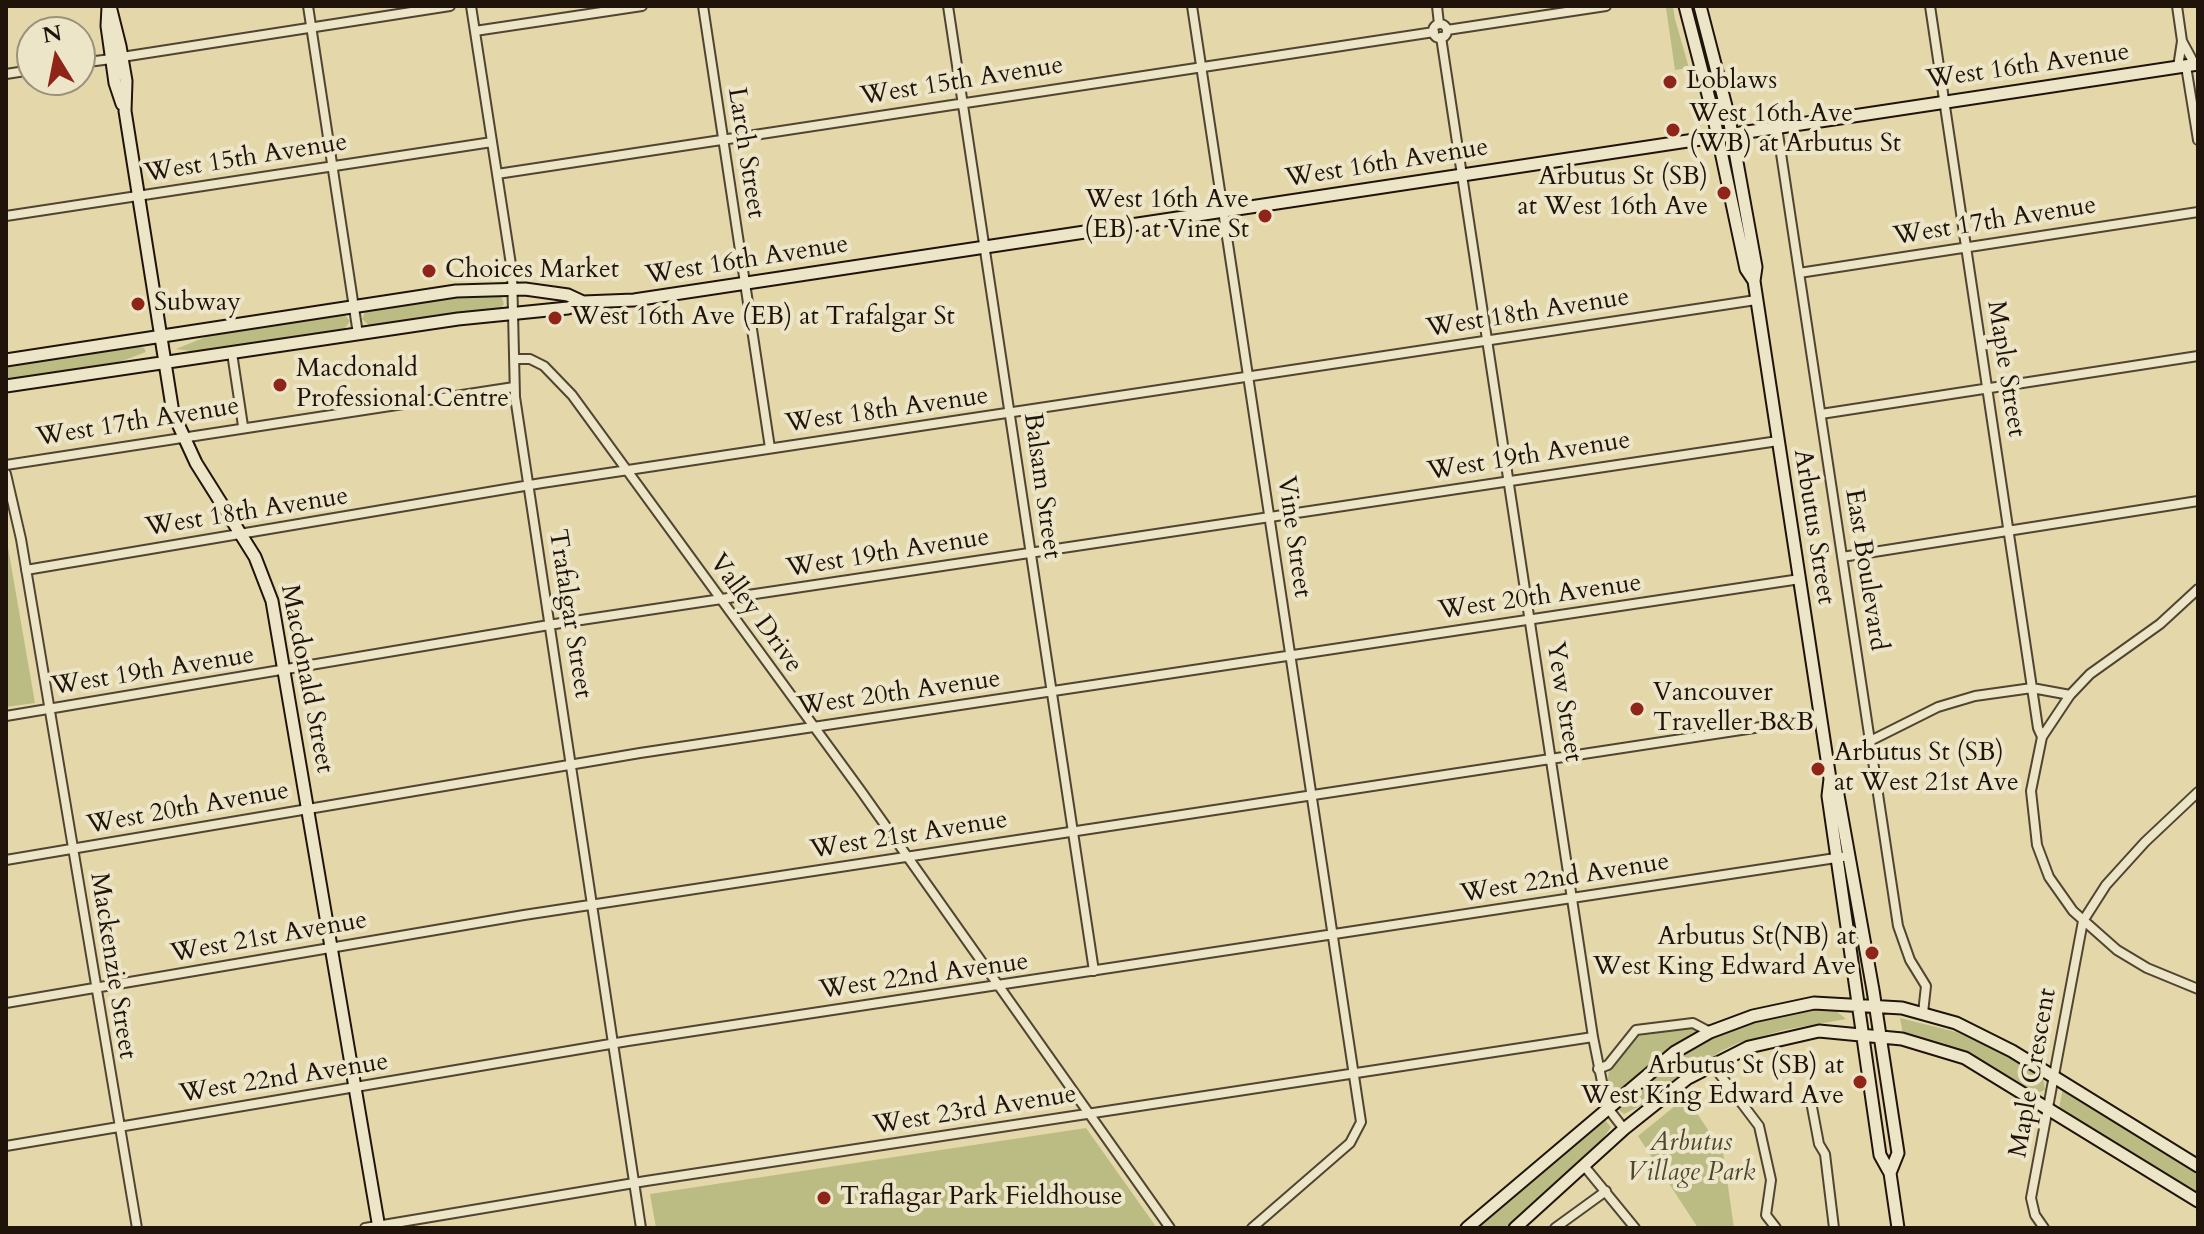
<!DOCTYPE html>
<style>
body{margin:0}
#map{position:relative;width:2204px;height:1234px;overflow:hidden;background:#e4d7aa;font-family:Cardo,serif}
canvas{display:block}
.frame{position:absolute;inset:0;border:8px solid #20140a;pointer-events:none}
.north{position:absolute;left:16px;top:16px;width:80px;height:80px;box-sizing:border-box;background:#ede5c8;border:2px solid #9b917c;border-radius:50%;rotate:350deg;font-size:22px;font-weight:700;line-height:32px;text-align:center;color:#20140a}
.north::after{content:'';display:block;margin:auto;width:28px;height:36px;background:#8f2418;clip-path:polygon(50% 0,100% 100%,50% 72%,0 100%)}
</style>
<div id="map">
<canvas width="2204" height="1234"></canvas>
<div class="frame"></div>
<div class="north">N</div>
</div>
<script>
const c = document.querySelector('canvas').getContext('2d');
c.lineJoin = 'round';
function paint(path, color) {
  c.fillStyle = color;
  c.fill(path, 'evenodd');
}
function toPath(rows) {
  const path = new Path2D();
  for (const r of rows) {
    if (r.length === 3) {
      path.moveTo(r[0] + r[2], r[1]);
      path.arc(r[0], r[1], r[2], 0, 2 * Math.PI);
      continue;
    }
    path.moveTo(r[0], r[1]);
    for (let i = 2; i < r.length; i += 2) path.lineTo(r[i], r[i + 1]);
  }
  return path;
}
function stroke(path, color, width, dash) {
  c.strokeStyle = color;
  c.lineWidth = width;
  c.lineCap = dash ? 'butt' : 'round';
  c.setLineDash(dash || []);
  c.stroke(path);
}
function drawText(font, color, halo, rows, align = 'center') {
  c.font = font + ' Cardo,serif';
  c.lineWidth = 8;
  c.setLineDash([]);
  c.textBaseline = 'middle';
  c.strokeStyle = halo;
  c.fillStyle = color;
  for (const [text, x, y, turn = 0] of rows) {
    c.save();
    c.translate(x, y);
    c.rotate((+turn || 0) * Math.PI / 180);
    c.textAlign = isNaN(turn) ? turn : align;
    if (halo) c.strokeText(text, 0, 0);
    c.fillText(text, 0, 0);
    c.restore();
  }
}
paint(toPath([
 [1673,7,1675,19,1689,68,1675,70,1666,8],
 [465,294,501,295,504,304,501,308,371,327,362,319,366,310],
 [343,313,350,321,343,331,198,352,176,349,208,336],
 [136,346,144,348,146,352,122,361,6,382,6,364],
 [6,536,35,703,6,707],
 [1811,1009,1834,1009,1846,1019,1784,1030,1738,1043,1721,1051,1654,1099,1624,1114,1619,1110,1623,1100,1678,1056,1713,1036,1754,1021],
 [1900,1018,1956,1032,2015,1059,2043,1076,2045,1090,2035,1094,1973,1055,1903,1034],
 [1693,1027,1699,1032,1652,1062,1620,1089,1614,1091,1607,1086,1609,1070,1639,1033],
 [2063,1088,2198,1171,2198,1195,2059,1109],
 [1686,1097,1723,1152,1734,1228,1698,1228,1638,1136],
 [1604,1119,1611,1127,1597,1147,1505,1228,1474,1228],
 [1086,1128,1157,1228,656,1228,650,1194]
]), '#bbbc84');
const street = toPath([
 [308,6,358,334],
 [471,6,512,271,515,397,641,1228],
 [703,6,770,448],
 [948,6,1094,971],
 [1192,6,1361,1122,1350,1143,1252,1228],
 [1437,6,1439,24],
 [1930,6,2038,728,2042,737],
 [2177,6,2182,41,2178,67],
 [1440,31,7],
 [1447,30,1606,6],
 [475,31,642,6],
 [1441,37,1593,1037,1607,1107,1624,1129],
 [2182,41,2195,65],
 [122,57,450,6],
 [80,63,111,59],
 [2186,66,2198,140],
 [6,74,32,70],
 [1777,127,1898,926,1910,960,1926,986,1923,1013],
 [497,174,1434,32],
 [6,216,492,142],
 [1799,273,2198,212],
 [232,353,243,426],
 [515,359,530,359,544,366,572,395,861,791,1170,1228],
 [1821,414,2198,356],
 [6,465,514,387],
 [6,474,21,539,137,1228],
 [1842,557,2198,501],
 [26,570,542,483,1756,300],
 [2198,589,2160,624,2090,674,2070,695,2042,737,2031,791,2037,845,2049,877,2073,911,2117,950,2147,968,2198,989],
 [6,716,561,623,1778,441],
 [1870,741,1938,707,1975,696,2032,688,2070,695],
 [6,860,640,753,1800,579],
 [6,1003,524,915,1820,718],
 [1712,1064,1759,1126,1771,1180,1766,1215,1776,1228],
 [1598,1069,1608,1065,1636,1030,1693,1023,1710,1032],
 [1812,1107,1819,1144,1825,1154,1834,1228],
 [6,1146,628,1041,1849,856],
 [1585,1167,1635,1228],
 [365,1228,646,1181,1593,1037],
 [1555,1228,1606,1191],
 [2044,1228,2035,1215,2031,1198,2083,921,2106,885,2145,842,2198,792]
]);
const secondary = toPath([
 [110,6,120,46,126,81,125,111,173,413,196,463,255,557,272,601,379,1228],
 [1685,6,1713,114,1746,269,1754,281],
 [1700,6,1729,118,1756,267,1754,281,1830,779,1828,796,1880,1155,1890,1173,1898,1228],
 [108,7,107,26,115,83,122,104],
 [6,360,456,291,525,289,568,295,583,302],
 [6,386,458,319,568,308,583,302,634,300,2198,64],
 [1831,779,1838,795,1873,990,1898,1153,1890,1173],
 [1467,1228,1675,1052,1710,1032,1753,1016,1814,1003,1902,1008,1956,1023,2012,1051,2198,1166],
 [1515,1228,1624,1129,1688,1078,1749,1047,1819,1031,1902,1039,1965,1058,2198,1201]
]);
stroke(street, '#514532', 12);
stroke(secondary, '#20140a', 15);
stroke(street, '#ede5c8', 8);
stroke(secondary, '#ede5c8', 11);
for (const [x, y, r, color] of [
 [1670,82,8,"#8f2418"],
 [1673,130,8,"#8f2418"],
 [1724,193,8,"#8f2418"],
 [1265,216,8,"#8f2418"],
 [429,271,8,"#8f2418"],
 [138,304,8,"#8f2418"],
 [555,318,8,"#8f2418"],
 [280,385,8,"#8f2418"],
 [1637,709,8,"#8f2418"],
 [1818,769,8,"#8f2418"],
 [1872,953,8,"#8f2418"],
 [1860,1082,8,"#8f2418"],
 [824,1198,8,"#8f2418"]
]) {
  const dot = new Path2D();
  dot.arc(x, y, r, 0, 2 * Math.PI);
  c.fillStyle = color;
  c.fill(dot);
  stroke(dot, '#ede5c8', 3);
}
drawText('26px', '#20140a', '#ede5c8', [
 ["West 16th Avenue",2028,67,-8],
 ["West 15th Avenue",962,82,-9],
 ["Larch Street",745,153,81],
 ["West 15th Avenue",246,159,-9],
 ["West 16th Avenue",1387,164,-9],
 ["West 17th Avenue",1995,222,-9],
 ["West 16th Avenue",747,261,-9],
 ["West 18th Avenue",1528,314,-9],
 ["Maple Street",2005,369,81],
 ["West 18th Avenue",887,411,-8],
 ["West 17th Avenue",138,423,-9],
 ["West 19th Avenue",1529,457,-9],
 ["Balsam Street",1041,486,82],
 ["West 18th Avenue",247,513,-9],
 ["Arbutus Street",1813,527,81],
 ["Vine Street",1293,537,82],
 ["West 19th Avenue",888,554,-9],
 ["East Boulevard",1865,570,81],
 ["West 20th Avenue",1540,598,-8],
 ["Trafalgar Street",569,614,81],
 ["Valley Drive",755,614,54],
 ["West 19th Avenue",153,672,-9],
 ["Macdonald Street",306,679,79],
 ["West 20th Avenue",899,694,-8],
 ["Yew Street",1563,702,81],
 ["West 20th Avenue",188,809,-10],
 ["West 21st Avenue",909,836,-9],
 ["West 22nd Avenue",1565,879,-9],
 ["West 21st Avenue",269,938,-10],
 ["Mackenzie Street",112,966,81],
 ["West 22nd Avenue",924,977,-8],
 ["Maple Crescent",2034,1073,-80],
 ["West 22nd Avenue",284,1079,-9],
 ["West 23rd Avenue",975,1111,-9]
]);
drawText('26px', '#20140a', '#ede5c8', [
 ["Loblaws",1686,82],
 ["West 16th Ave",1689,115],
 ["(WB) at Arbutus St",1689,145],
 ["Arbutus St (SB)",1708,178,"right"],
 ["at West 16th Ave",1708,208,"right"],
 ["West 16th Ave",1249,201,"right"],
 ["(EB) at Vine St",1249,231,"right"],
 ["Choices Market",445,271],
 ["Subway",154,304],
 ["West 16th Ave (EB) at Trafalgar St",571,318],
 ["Macdonald",296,370],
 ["Professional Centre",296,400],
 ["Vancouver",1653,694],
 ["Traveller B&B",1653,724],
 ["Arbutus St (SB)",1834,754],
 ["at West 21st Ave",1834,784],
 ["Arbutus St(NB) at",1856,938,"right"],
 ["West King Edward Ave",1856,968,"right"],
 ["Arbutus St (SB) at",1844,1067,"right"],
 ["West King Edward Ave",1844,1097,"right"],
 ["Traflagar Park Fieldhouse",840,1198]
], 'left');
drawText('italic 26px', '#4e462f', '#ede5c8', [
 ["Arbutus",1691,1144],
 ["Village Park",1691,1174]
]);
</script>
